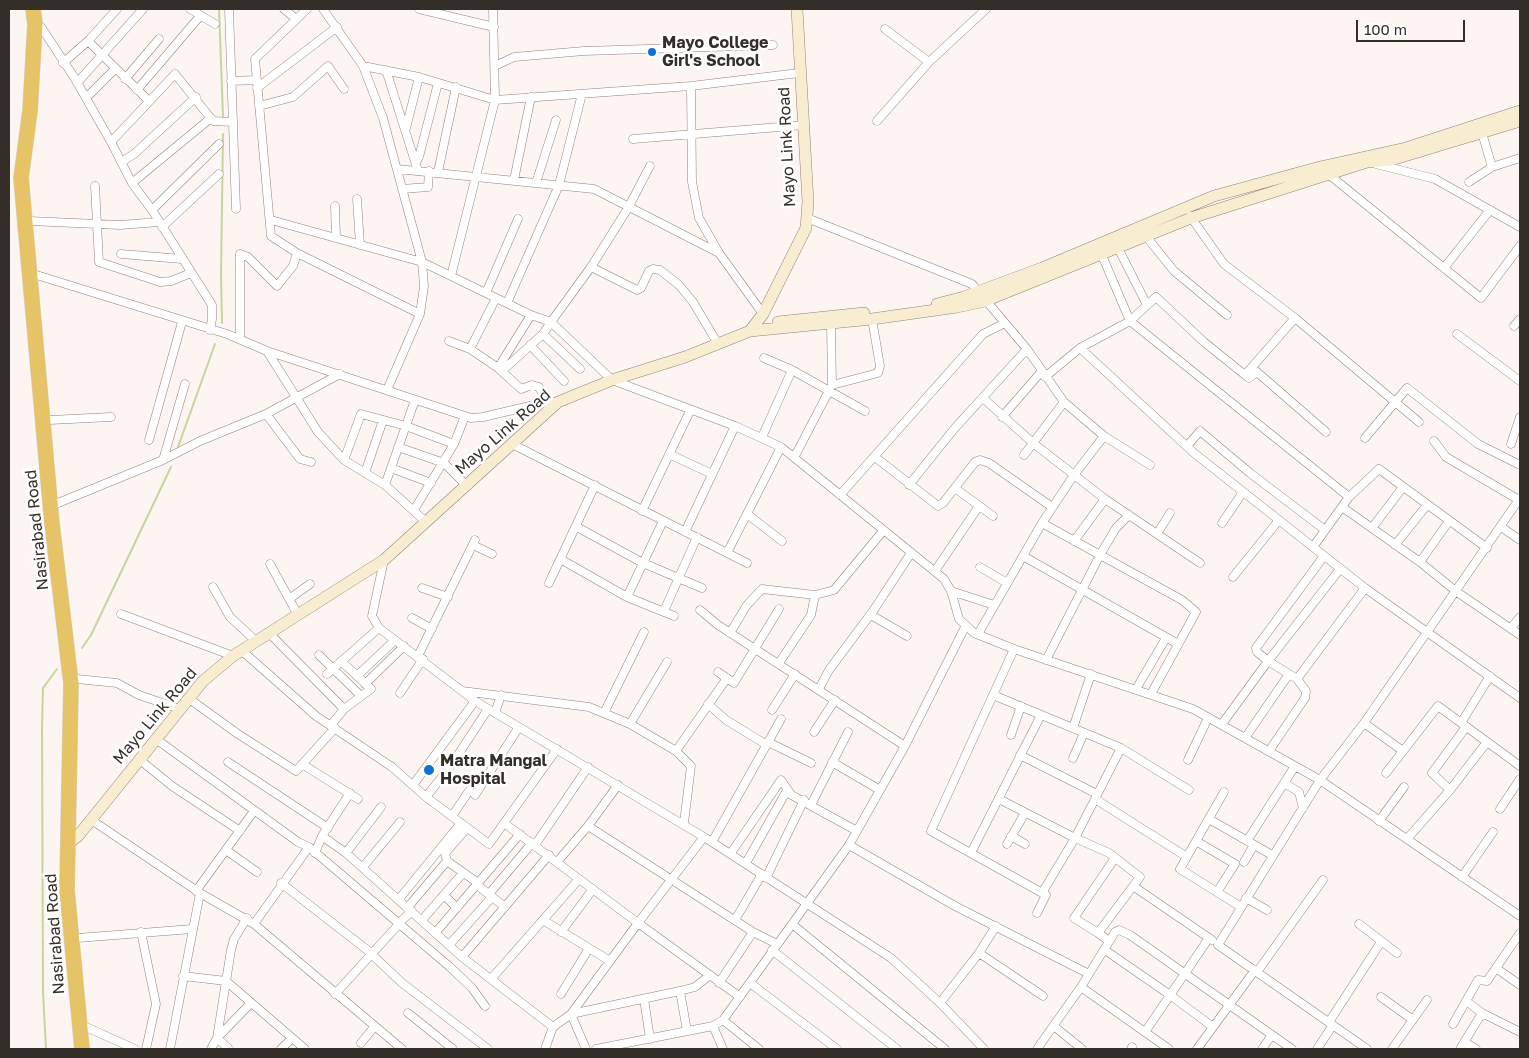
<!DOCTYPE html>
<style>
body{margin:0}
#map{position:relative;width:1529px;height:1058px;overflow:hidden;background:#fdf5f1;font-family:"Golos Text",sans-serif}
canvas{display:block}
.frame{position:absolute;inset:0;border:10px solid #342e29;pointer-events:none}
.scale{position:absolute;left:1356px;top:20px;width:109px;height:22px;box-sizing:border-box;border:2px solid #342e29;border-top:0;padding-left:6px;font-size:15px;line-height:18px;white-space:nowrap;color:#342e29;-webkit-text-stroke:4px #fff;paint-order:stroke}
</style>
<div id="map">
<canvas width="1529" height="1058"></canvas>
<div class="frame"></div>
<div class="scale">100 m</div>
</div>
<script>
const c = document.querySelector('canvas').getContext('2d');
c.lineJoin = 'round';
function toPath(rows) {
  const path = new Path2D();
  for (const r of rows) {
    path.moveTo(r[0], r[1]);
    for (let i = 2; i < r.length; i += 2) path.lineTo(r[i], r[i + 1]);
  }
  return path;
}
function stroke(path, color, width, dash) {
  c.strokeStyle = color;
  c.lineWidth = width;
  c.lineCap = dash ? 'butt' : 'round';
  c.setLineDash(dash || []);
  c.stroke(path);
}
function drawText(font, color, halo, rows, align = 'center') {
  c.font = font + ' "Golos Text",sans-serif';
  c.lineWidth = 5;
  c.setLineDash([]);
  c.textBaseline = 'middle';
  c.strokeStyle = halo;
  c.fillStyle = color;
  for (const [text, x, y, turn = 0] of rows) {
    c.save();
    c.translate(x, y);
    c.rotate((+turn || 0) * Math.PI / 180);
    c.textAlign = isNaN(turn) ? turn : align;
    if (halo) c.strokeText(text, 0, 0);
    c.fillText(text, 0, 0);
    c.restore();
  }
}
stroke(toPath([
 [219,9,223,116],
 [222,323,221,275,223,134],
 [178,447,215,344],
 [82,648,91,635,171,467],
 [46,1049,43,992,42,729,43,688,57,669]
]), '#c6d69a', 2);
const street = toPath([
 [190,9,215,24],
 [229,9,236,209],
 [284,9,296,19],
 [307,9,255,59,271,236,297,253,420,314],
 [323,9,363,66,383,118,422,262,424,286,420,314,387,390],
 [419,9,494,27],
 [35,24,41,27,74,77,111,142,132,183,152,210,212,305,212,319,210,330],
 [885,29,929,62],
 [88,41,149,101],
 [63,63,88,41,117,9],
 [363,66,419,77,495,100,691,86,799,73],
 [495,66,514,57,584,51,773,45],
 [386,70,418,171],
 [125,79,159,39],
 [231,81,257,80],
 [77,83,143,9],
 [691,86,692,182,699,218,719,253,763,314],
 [257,88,337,27],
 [137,90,200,16],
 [86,98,115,69],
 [259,106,293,97,328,66,344,89],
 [877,121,929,62,986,9],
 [406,128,419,77],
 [1482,133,1492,167],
 [633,139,804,125],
 [111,142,175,74,213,121,233,122],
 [121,162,134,154,196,97],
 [416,163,419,157,438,83],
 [1376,164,1435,179,1520,227],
 [397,169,594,189,719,253],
 [438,172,456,87],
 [1327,173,1481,298,1520,246],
 [514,180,531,97],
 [1469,182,1492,167,1520,158],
 [132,183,211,118],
 [536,183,556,120],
 [95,186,99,262,160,282,171,281,191,273],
 [402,189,428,187,429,171],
 [357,199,360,245],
 [335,206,336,238],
 [152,210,219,144],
 [1190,216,1224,264,1295,318,1419,422],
 [807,218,972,284,1027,349,1064,402,1104,436,1150,465],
 [271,220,422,262,531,315,551,322,612,380,735,426,781,447,944,579,951,591,959,619,974,633,1014,649,1193,709,1320,780,1520,916],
 [30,221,120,225,159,222],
 [162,227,219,174],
 [1145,235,1174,271,1227,315],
 [1117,246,1147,305],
 [1101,253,1130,321,1349,497,1313,547,1194,453,1080,348,1130,321,1156,297,1204,342,1245,375,1249,378,1257,372,1326,432],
 [121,254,182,259],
 [591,267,637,290,641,288,649,271,653,269,660,270,679,285,693,302,718,344],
 [1444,268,1490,210],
 [30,273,227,334,267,351,471,418,483,417,547,402,558,402],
 [451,276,495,100,493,9],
 [486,293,518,219],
 [507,303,559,185,582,94],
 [1514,326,1520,319],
 [543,334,580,369],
 [1457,334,1520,381],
 [240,339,240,254,248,257,277,286,293,266,297,253],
 [449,341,470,349,498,368,521,389,532,385,539,387,547,402],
 [530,345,564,381],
 [470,349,496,298],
 [267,351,318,432,344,460,385,485,426,522],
 [764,358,792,370,865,411],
 [498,368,531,315],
 [502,371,543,334,551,322,591,267,628,208,650,166],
 [1245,375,1295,318],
 [1045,377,1080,348],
 [832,385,878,373,880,366,872,319],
 [983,398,1033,443,1105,499,1200,563],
 [266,414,300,459,311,462],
 [1002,417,1041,372],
 [50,420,111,417],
 [1104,436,1074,475,1042,523,1182,600,1196,612,1151,694],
 [762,437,792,370],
 [1365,438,1407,388,1478,444,1520,465],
 [149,440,182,322],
 [1434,441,1446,457,1519,500],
 [512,444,747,563],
 [1511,444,1520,417],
 [1187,446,1200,431,1250,473,1325,530],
 [398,447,444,463,466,485],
 [669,454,712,474],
 [1024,455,1064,402],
 [795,456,832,385,831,324],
 [875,457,938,506,943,503,975,462,980,460,989,463,1052,507],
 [163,460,185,384],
 [344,460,361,414,406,426,454,444],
 [391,468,431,483],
 [365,473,383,420],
 [385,485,415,400],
 [909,485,954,429,1027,349],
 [955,488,993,516],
 [840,495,983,334,1005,323],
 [1349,497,1379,469,1487,548],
 [58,503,163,460,200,441,266,414,340,374],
 [1342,507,1420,562,1457,592,1520,635],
 [414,510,454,444,465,416],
 [642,511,690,411],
 [747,514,782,541],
 [1222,523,1243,492],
 [577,527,643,563,702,588],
 [1501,527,1520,540],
 [1372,528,1403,487],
 [685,532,735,426],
 [1157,534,1170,513],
 [1074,541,1105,499],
 [473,545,492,554],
 [1395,545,1427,505],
 [1313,547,1365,588,1520,698],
 [727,553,781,447],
 [1023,556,1178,644],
 [384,560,372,616,379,628,462,691,589,707,630,724,676,751,691,766,684,823],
 [562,560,627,597,674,616],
 [1420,562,1449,521],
 [270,564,298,615],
 [980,567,1007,583],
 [935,571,979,506],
 [1233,577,1279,520],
 [549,583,595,485],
 [213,587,230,617,256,641],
 [422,588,448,597],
 [951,591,994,605],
 [627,597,663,521],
 [289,599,310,584],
 [700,610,718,625,905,746],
 [664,611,697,537],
 [121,614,233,656],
 [871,615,907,636],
 [412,618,432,629],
 [1511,628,1520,617],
 [269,633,344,709],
 [730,633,747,605,762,589,815,595,834,590,883,531],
 [978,634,1042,523],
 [1014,649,931,831,1046,895,1037,913],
 [241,650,316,716,392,767,426,797,489,844,557,749],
 [319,655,360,695],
 [418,656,475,540],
 [1046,660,1100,555,1116,528,1129,515],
 [779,663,811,615,815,595],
 [718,672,734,683,779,609],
 [327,674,379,628],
 [358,675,395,640],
 [77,679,117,683,139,695,180,709],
 [1297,679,1268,661,1257,652,1256,648,1324,556],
 [365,684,404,646],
 [819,689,829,670,873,611,911,553],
 [1136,689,1166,638],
 [462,691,475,701,704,837],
 [400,693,423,659],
 [993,695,1121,748,1189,790],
 [188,698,238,734,296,771,335,728],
 [708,704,726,720,767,745],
 [772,710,795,674],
 [495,713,501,695],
 [604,713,644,632],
 [1364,723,1403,751],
 [1461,723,1490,676],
 [630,724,667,662],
 [1222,724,1268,661,1340,569],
 [331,725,344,709,371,689,341,661],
 [1073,728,1091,674],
 [814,732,835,700],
 [1011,735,1021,706],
 [1245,738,1289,674],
 [156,739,298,842,309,847,450,967,472,988,485,1006],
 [768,742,811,763],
 [676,751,727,678],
 [1269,751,1305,698,1306,691,1297,679,1365,588],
 [1020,755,1097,794],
 [1073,758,1084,733],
 [140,760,172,786,240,831],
 [1188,760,1208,718],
 [228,762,328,828],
 [832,762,880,790],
 [302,764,358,799],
 [1386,773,1438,706,1520,766],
 [1284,783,1299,792,1303,808],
 [413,785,475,701],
 [1450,790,1432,773,1466,727],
 [1224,792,1180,869,1241,907],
 [350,793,322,836,346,853,462,957,553,1027,571,1014,586,1049],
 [475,795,519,727],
 [426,797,452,764,488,709],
 [999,799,1075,838,1042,893],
 [1095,799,1187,857],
 [811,805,848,732],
 [1500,809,1520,779],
 [452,816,469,791],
 [90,819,200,893,254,924],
 [1209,819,1272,855],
 [1379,821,1404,787],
 [504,823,638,923,571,1014,680,991,695,987,710,975],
 [588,826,753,932,777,944],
 [1011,836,1025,844],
 [1407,839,1450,790,1487,742],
 [1196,841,1235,864,1217,892],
 [1247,841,1295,766],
 [712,842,781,719],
 [1007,844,1025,813],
 [535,845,588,767],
 [849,845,955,906,1089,974],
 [309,847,254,924,402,1049],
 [226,850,257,872],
 [315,853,322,836],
 [346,853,381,807],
 [731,853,781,780,790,793],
 [971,853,1041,715],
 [447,861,478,883],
 [557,862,588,826,618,785],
 [1244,862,1254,845],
 [746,863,786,792,857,831],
 [363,867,400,822],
 [1462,877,1493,832],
 [766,878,804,800],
 [281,883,366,949,401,982,488,1049],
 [477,885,505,907],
 [1133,886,1212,940],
 [196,891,254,811],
 [489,894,532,843],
 [444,895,457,908],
 [1246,898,1267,910],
 [399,899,461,823],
 [408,907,447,861,445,853,467,828],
 [422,920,463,873],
 [543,920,610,961],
 [735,920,762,874],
 [399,923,412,911],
 [792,924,945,1049],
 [1359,924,1397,953],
 [141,932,156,1004,146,1049],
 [436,932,520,834],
 [561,932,593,889],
 [1098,933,1074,918,1115,858],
 [78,938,192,929],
 [1109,941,1098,933,1140,877,1109,853,1075,838,1121,748],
 [449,945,492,897],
 [772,950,897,1049],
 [1105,950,1170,995,1213,1027],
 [979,953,1043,996],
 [462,957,549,855],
 [1496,968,1520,985],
 [1257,972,1323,880],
 [183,976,226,981,305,1049],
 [492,978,579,879],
 [719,983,753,932],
 [750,983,837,1049],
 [1081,987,1169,1049],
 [680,991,687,1031],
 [335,994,400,923],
 [561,994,588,950],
 [740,997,638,923,704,837,891,958,940,1003,984,1049],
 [1381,997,1413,1020],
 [644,999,650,1039],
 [940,1003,979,953,996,926],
 [408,1013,453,1049],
 [1482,1013,1520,1032],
 [723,1020,759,1049],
 [1329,1022,1381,942],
 [1453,1024,1478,980,1487,981,1520,933],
 [713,1026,723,1049],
 [86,1027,135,1049],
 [1055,1027,1082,1049],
 [1145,1032,1209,938],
 [1464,1042,1476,1049],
 [361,1043,374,1027],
 [170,1049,200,893],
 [211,1049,217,1038,251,1003],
 [229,1049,217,1038,231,950,234,939,247,918],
 [281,1049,292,1038],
 [545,1049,553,1027],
 [596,1049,713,1026,723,1020,849,845,905,746,965,627],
 [1037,1049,1081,987,1115,932,1119,930,1130,935,1292,1049],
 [1131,1049,1132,1047],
 [1197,1049,1255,970],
 [1262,1049,1272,1035],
 [1317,1049,1333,1025],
 [1367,1049,1218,945,1320,780,1364,723,1520,498],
 [1392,1049,1427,1000],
 [1460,1049,1482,1013,1466,1001]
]);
const secondary = toPath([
 [937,304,964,297,1042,268,1214,196,1320,167,1406,148,1520,111],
 [778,322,864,313],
 [750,331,872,319,957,307,985,301,1191,218,1367,162,1391,160,1520,121],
 [69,843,78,836,203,681,233,656,384,560,558,402,612,380,685,357,750,331,763,314,806,228,808,202,797,9]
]);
const highway = toPath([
 [33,9,35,24,30,111,21,178,52,524,71,683,67,890,82,1049]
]);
stroke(street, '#938378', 9);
stroke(secondary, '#938378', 12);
stroke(highway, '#d6d5d4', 16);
stroke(street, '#fff', 8);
stroke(secondary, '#f8edd1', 11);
stroke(highway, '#e7c367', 15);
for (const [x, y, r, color] of [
 [652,52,5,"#116ed7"],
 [429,770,6,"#116ed7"]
]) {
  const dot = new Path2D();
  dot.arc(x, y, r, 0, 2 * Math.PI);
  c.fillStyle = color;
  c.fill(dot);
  stroke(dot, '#fff', 2);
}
drawText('bold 16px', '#342e29', '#fff', [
 ["Mayo College",662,43],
 ["Girl's School",662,61],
 ["Matra Mangal",440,761],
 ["Hospital",440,779]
], 'left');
drawText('16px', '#342e29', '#fff', [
 ["Mayo Link Road",787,147,-93],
 ["Mayo Link Road",503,432,-41],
 ["Nasirabad Road",37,530,-96],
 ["Mayo Link Road",155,716,-50],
 ["Nasirabad Road",55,934,-94]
]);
</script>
